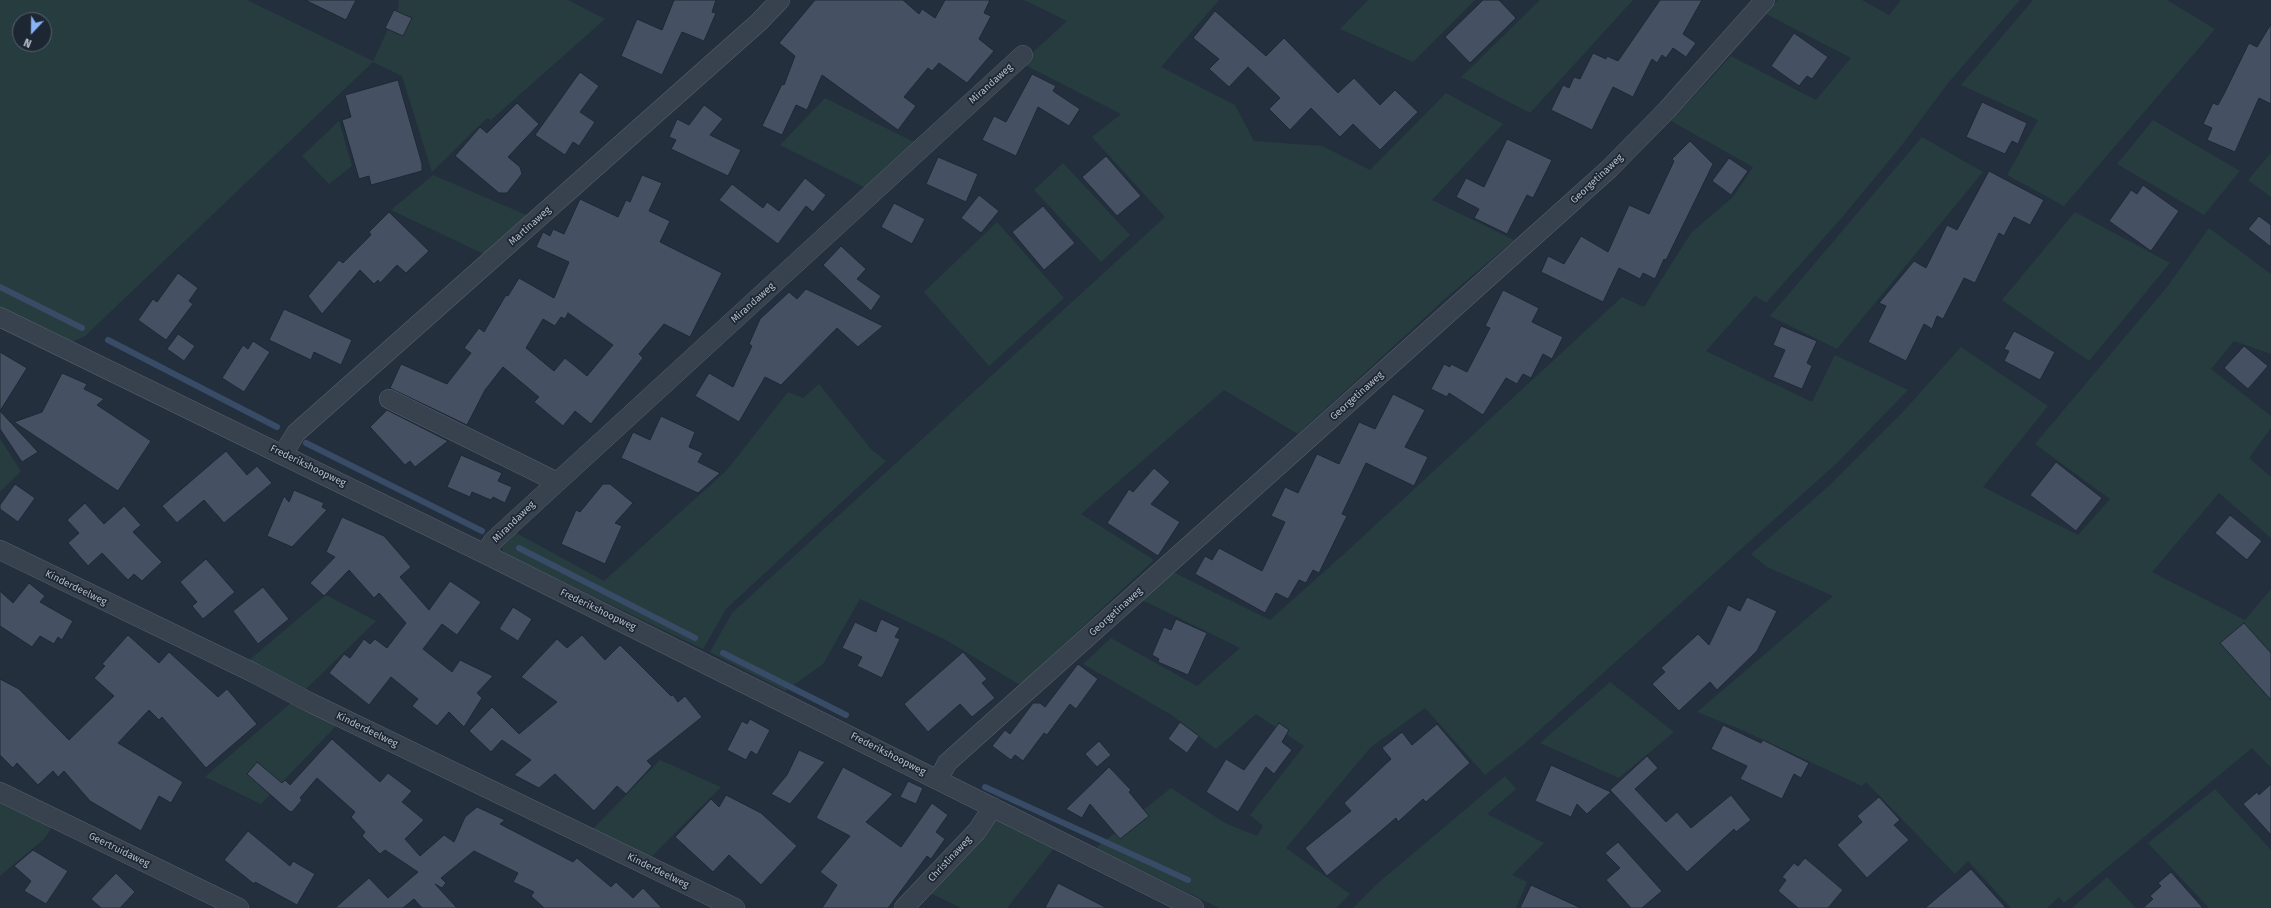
<!DOCTYPE html>
<style>
body{margin:0}
#map{position:relative;width:2271px;height:908px;overflow:hidden;background:#242f3e;font-family:"Fira Sans",sans-serif}
canvas{display:block}
.north{position:absolute;left:12px;top:12px;width:40px;height:40px;box-sizing:border-box;background:#1d2633;border:1px solid #59626f;border-radius:50%;rotate:202deg;font-size:11px;font-weight:700;line-height:16px;text-align:center;color:#b4bcc9}
.north::after{content:'';display:block;margin:auto;width:14px;height:18px;background:#8ab4f8;clip-path:polygon(50% 0,100% 100%,50% 72%,0 100%)}
</style>
<div id="map">
<canvas width="2271" height="908"></canvas>
<div class="north">N</div>
</div>
<script>
const c = document.querySelector('canvas').getContext('2d');
c.lineJoin = 'round';
function paint(path, color) {
  c.fillStyle = color;
  c.fill(path, 'evenodd');
}
function toPath(rows) {
  const path = new Path2D();
  for (const r of rows) {
    path.moveTo(r[0], r[1]);
    for (let i = 2; i < r.length; i += 2) path.lineTo(r[i], r[i + 1]);
  }
  return path;
}
function stroke(path, color, width, dash) {
  c.strokeStyle = color;
  c.lineWidth = width;
  c.lineCap = dash ? 'butt' : 'round';
  c.setLineDash(dash || []);
  c.stroke(path);
}
function drawText(font, color, halo, rows, align = 'center') {
  c.font = font + ' "Fira Sans",sans-serif';
  c.lineWidth = 3.5;
  c.setLineDash([]);
  c.textBaseline = 'middle';
  c.strokeStyle = halo;
  c.fillStyle = color;
  for (const [text, x, y, turn = 0] of rows) {
    c.save();
    c.translate(x, y);
    c.rotate((+turn || 0) * Math.PI / 180);
    c.textAlign = isNaN(turn) ? turn : align;
    if (halo) c.strokeText(text, 0, 0);
    c.fillText(text, 0, 0);
    c.restore();
  }
}
paint(toPath([
 [0,0,247,0,373,61,399,6,398,0,568,0,605,19,491,120,487,118,432,172,402,76,373,62,85,336,72,342,0,308],
 [20,20,44,20,44,44,20,44],
 [1024,0,1219,0,1161,67,1235,105,1254,141,1322,146,1370,170,1446,93,1503,124,1432,200,1514,240,1446,298,1298,434,1224,390,1081,514,1154,560,1020,685,946,640,860,599,823,664,785,691,710,652,732,613,1165,217,1092,137,1121,114,1021,63,1067,21],
 [1368,0,1475,0,1413,62,1340,29],
 [1540,0,1633,0,1530,113,1461,77],
 [1778,0,1862,0,1889,15,1901,0,2020,0,1948,83,1902,145,1844,215,1766,303,1755,296,1706,351,1812,402,1835,355,1908,390,1837,463,1523,745,1485,775,1425,708,1371,747,1286,848,1350,894,1336,908,1219,908,1096,848,1171,788,1225,823,1257,836,1263,826,1250,815,1304,746,1256,714,1216,749,1170,714,1083,664,1111,638,1197,686,1240,648,1140,599,1171,571,1270,620,1345,553,1622,297,1644,307,1691,233,1733,197,1753,167,1671,121,1731,56,1816,100,1851,58,1766,14],
 [2033,0,2167,0,2215,29,2064,206,2007,175,2038,120,1961,85],
 [825,98,918,144,868,189,780,145],
 [2153,120,2240,171,2204,215,2117,164],
 [339,121,352,166,329,184,302,156],
 [1922,137,1983,172,1837,349,1770,316],
 [2271,153,2271,197,2248,180],
 [1063,163,1130,235,1101,262,1034,190],
 [433,175,531,217,488,256,391,210],
 [2075,212,2170,263,2089,361,2002,300],
 [997,222,1064,298,989,366,924,292],
 [2209,228,2271,274,2271,354,2234,341,2211,369,2271,416,2271,428,2249,458,2271,477,2271,538,2219,493,2152,572,2245,620,2271,589,2271,768,2252,748,2064,903,2059,897,2047,908,2011,908,1968,861,1955,874,1866,782,1862,786,1742,730,1697,712,1833,596,1767,567,1751,554,1831,484,1902,413,1961,347,2048,406,1983,487,2078,535,2110,499,2035,444,2167,287],
 [819,384,871,449,886,461,726,609,703,649,504,553,502,549,501,545,511,530,604,581,727,470,788,392,803,398],
 [0,439,21,471,0,492],
 [326,595,376,621,306,689,247,662],
 [1610,682,1674,732,1619,778,1540,743],
 [293,701,338,724,261,804,205,777],
 [660,760,721,787,648,860,590,832],
 [1505,776,1516,789,1487,814,1544,843,1512,875,1527,882,1516,908,1353,908,1378,883],
 [2215,789,2271,850,2271,908,2209,908,2148,843],
 [0,798,53,825,45,838,0,876],
 [997,820,1055,847,1007,908,961,908,928,892,991,822],
 [2107,877,2136,908,2072,908]
]), '#263c3f');
stroke(toPath([
 [0,287,82,328],
 [108,340,277,427],
 [306,443,482,531],
 [519,548,695,638],
 [723,653,846,715],
 [985,787,1188,880]
]), '#394c67', 6);
const building = toPath([
 [305,0,356,0,346,20,305,0],
 [674,0,716,0,712,12,716,13,704,41,682,32,662,75,621,56,637,19,662,30,674,0],
 [815,0,903,0,919,14,922,9,935,18,945,0,990,0,984,13,991,16,979,39,994,51,967,83,939,63,932,71,928,68,904,97,916,106,898,130,822,75,807,110,796,105,782,135,762,126,782,84,784,85,795,56,779,43,815,0],
 [1483,0,1499,0,1516,18,1470,63,1445,37,1483,0],
 [1660,0,1702,0,1683,34,1696,43,1686,57,1673,48,1666,58,1662,55,1657,63,1652,59,1633,97,1613,87,1592,130,1551,110,1563,85,1569,88,1574,77,1580,79,1593,53,1606,59,1607,56,1618,61,1660,0],
 [394,10,412,18,403,36,385,28,394,10],
 [1215,11,1266,56,1284,38,1338,93,1354,78,1380,105,1395,90,1418,112,1380,150,1353,124,1340,137,1311,108,1290,130,1269,109,1280,98,1248,67,1229,87,1209,69,1219,59,1193,38,1215,11],
 [2271,24,2271,104,2259,98,2235,152,2207,140,2212,128,2203,124,2213,103,2218,105,2224,94,2249,43,2257,47,2271,24],
 [1794,33,1828,57,1812,79,1807,76,1799,86,1771,66,1794,33],
 [580,72,599,86,580,112,595,122,579,146,573,142,565,155,535,135,580,72],
 [1032,74,1056,86,1053,91,1080,109,1069,126,1038,107,1016,156,982,140,994,116,1006,122,1032,74],
 [398,80,422,164,422,171,371,185,369,176,359,179,342,120,351,117,345,95,398,80],
 [1982,102,2027,123,2018,144,2012,141,2005,154,1966,137,1982,102],
 [517,103,539,124,508,157,520,167,522,174,507,193,499,193,455,156,480,127,487,133,517,103],
 [704,105,723,119,710,135,741,150,728,176,671,149,676,140,669,137,677,119,689,125,704,105],
 [1507,139,1552,160,1533,198,1527,195,1507,234,1474,218,1479,209,1456,197,1466,178,1484,187,1507,139],
 [1690,141,1713,164,1666,260,1664,259,1655,279,1643,273,1640,279,1619,268,1603,302,1541,272,1548,256,1564,264,1581,236,1608,252,1629,205,1649,214,1674,161,1672,159,1690,141],
 [1106,156,1141,196,1117,216,1082,177,1106,156],
 [938,157,978,174,966,202,926,184,938,157],
 [1729,158,1748,171,1731,195,1712,181,1729,158],
 [1989,171,2044,200,2030,225,2014,217,2004,236,1999,233,1975,283,1964,278,1943,319,1937,316,1932,329,1924,324,1906,361,1868,342,1886,306,1879,303,1914,261,1926,268,1947,225,1957,230,1989,171],
 [642,175,662,183,649,211,670,221,660,242,722,273,690,337,664,324,639,354,643,358,591,424,575,411,563,426,534,402,539,397,503,367,485,390,467,425,390,388,401,364,447,384,471,353,464,348,479,328,484,332,506,295,508,296,519,278,554,298,569,262,536,247,543,232,550,236,553,229,564,234,580,199,618,217,626,200,630,202,642,175],
 [568,313,613,345,587,376,565,358,554,371,526,348,543,319,555,326,561,317,565,319,568,313],
 [805,178,826,195,813,212,806,206,778,244,719,200,732,184,763,208,767,202,779,211,805,178],
 [2143,185,2179,211,2151,251,2109,221,2131,190,2137,194,2143,185],
 [979,195,999,211,981,233,961,218,979,195],
 [894,203,925,219,912,244,881,227,894,203],
 [1043,206,1075,243,1044,270,1012,232,1043,206],
 [389,212,429,251,406,273,397,265,380,283,378,280,374,284,360,270,322,314,308,296,339,260,343,263,371,235,369,232,389,212],
 [2259,216,2271,225,2271,247,2248,229,2259,216],
 [841,246,866,269,857,279,881,296,871,311,823,265,841,246],
 [178,273,198,288,189,301,193,304,166,340,138,320,153,299,157,302,178,273],
 [806,289,883,326,858,347,837,328,781,385,765,377,739,422,695,396,709,373,733,387,752,346,749,344,760,319,789,292,797,299,806,289],
 [1503,290,1539,308,1532,322,1563,337,1552,359,1543,354,1531,378,1523,374,1517,384,1506,378,1483,415,1449,393,1447,397,1431,389,1444,364,1450,367,1451,364,1467,372,1490,328,1485,326,1503,290],
 [284,309,352,340,341,365,314,352,311,360,269,340,284,309],
 [1781,326,1817,341,1807,363,1812,366,1802,389,1773,377,1785,350,1773,345,1781,326],
 [2014,331,2055,352,2040,380,2004,361,2009,351,2004,349,2014,331],
 [178,334,195,346,184,361,167,349,178,334],
 [253,341,270,352,244,392,222,378,243,345,248,349,253,341],
 [2244,346,2268,366,2248,389,2224,368,2244,346],
 [0,352,27,368,0,411,38,452,22,462,0,429,0,352],
 [62,373,87,384,84,389,104,399,97,405,151,441,118,491,14,422,42,412,62,373],
 [1393,394,1425,410,1405,447,1428,457,1414,486,1366,463,1342,514,1347,516,1319,573,1313,570,1306,583,1299,580,1288,599,1276,593,1265,613,1195,574,1205,556,1212,560,1219,548,1262,571,1285,522,1271,516,1285,487,1298,493,1317,454,1339,464,1359,422,1375,429,1393,394],
 [387,410,448,441,415,467,410,461,405,465,370,427,387,410],
 [661,416,695,432,689,447,703,453,698,462,720,473,698,493,621,458,633,432,650,440,661,416],
 [226,451,247,475,257,466,272,483,224,523,204,500,177,523,162,506,226,451],
 [461,455,502,473,498,481,512,487,505,503,493,497,491,500,472,492,470,497,447,487,461,455],
 [2056,462,2102,498,2076,531,2030,495,2056,462],
 [1154,468,1170,482,1151,504,1180,522,1158,556,1107,523,1129,489,1133,492,1154,468],
 [15,484,35,498,18,522,0,509,0,505,15,484],
 [603,484,610,484,633,503,615,523,622,526,605,564,561,544,576,510,580,512,603,484],
 [294,490,324,503,322,507,327,510,292,547,267,536,284,496,289,502,294,490],
 [85,503,104,524,124,506,141,525,133,532,162,562,142,581,134,574,128,580,102,553,88,566,68,543,79,533,67,520,85,503],
 [2230,515,2262,541,2247,560,2215,533,2230,515],
 [342,517,384,536,411,567,400,577,429,610,450,581,481,602,457,635,442,624,423,649,452,672,460,660,493,676,477,693,482,698,464,727,449,712,437,726,412,706,418,699,391,677,369,705,329,673,344,654,350,658,364,639,370,644,375,639,387,648,406,623,379,593,374,598,349,570,324,596,310,583,335,557,326,552,342,517],
 [206,559,235,592,203,619,192,606,197,602,180,582,206,559],
 [29,583,45,596,40,602,73,621,62,640,58,637,54,644,40,636,32,647,0,626,0,591,13,603,29,583],
 [263,587,289,619,258,644,233,611,263,587],
 [1747,597,1777,611,1757,651,1717,690,1710,682,1679,711,1652,684,1665,672,1661,668,1698,634,1709,645,1728,605,1740,611,1747,597],
 [513,607,532,619,518,641,499,629,513,607],
 [881,619,900,628,895,637,900,639,882,678,857,666,862,657,842,648,855,622,876,632,881,619],
 [1176,619,1207,633,1188,675,1158,662,1159,659,1152,655,1164,627,1171,630,1176,619],
 [2244,623,2271,653,2271,700,2220,643,2244,623],
 [128,635,159,663,169,652,218,697,227,689,257,724,206,768,162,717,159,720,149,710,118,743,183,782,171,803,159,796,141,831,90,801,64,771,58,777,53,771,38,785,17,763,13,768,0,755,0,679,19,689,69,740,114,696,94,678,105,666,102,664,128,635],
 [582,635,605,660,620,645,671,696,673,695,678,702,685,696,702,717,647,761,652,766,626,794,617,786,594,811,555,774,539,788,514,775,531,760,502,740,491,752,469,731,492,707,519,734,557,702,521,677,557,639,567,648,582,635],
 [963,652,987,679,982,683,995,698,972,717,960,704,928,732,904,704,963,652],
 [1078,664,1098,679,1076,709,1070,704,1047,735,1044,733,1023,761,1015,755,1011,760,992,746,1005,730,1010,734,1033,703,1040,703,1045,707,1078,664],
 [750,719,770,730,757,755,751,751,746,760,727,750,742,721,747,724,750,719],
 [1180,722,1199,736,1187,753,1168,739,1180,722],
 [1279,723,1289,730,1282,742,1292,750,1274,774,1266,767,1238,812,1206,792,1226,759,1244,770,1279,723],
 [1437,724,1470,763,1426,802,1423,799,1398,822,1396,818,1327,876,1305,848,1351,811,1344,803,1391,759,1382,748,1402,732,1412,745,1437,724],
 [1723,725,1761,743,1763,740,1809,763,1801,778,1794,774,1782,799,1740,779,1747,766,1711,749,1723,725],
 [332,739,380,782,388,773,412,791,402,802,424,820,405,839,420,856,444,835,454,842,465,817,477,807,505,820,500,824,573,862,577,858,611,887,616,882,633,898,643,888,662,908,544,908,531,896,534,892,513,882,518,873,474,851,441,878,446,883,442,888,435,884,457,908,422,908,414,899,403,908,335,908,369,878,388,898,418,872,385,850,380,854,362,836,365,832,351,817,355,812,317,778,300,798,302,800,292,812,289,811,247,774,257,762,282,783,285,780,290,785,332,739],
 [1099,741,1111,755,1097,767,1085,754,1099,741],
 [799,750,825,762,790,804,771,794,787,775,799,750],
 [1647,756,1658,768,1635,789,1666,822,1677,812,1691,828,1731,795,1751,820,1736,832,1734,829,1687,872,1610,790,1647,756],
 [1551,765,1611,792,1587,814,1577,804,1571,817,1535,801,1551,765],
 [843,767,893,794,866,822,901,847,932,803,948,815,936,832,945,839,931,859,927,856,888,908,822,908,837,885,820,872,850,836,816,818,843,767],
 [1109,767,1131,790,1129,792,1149,816,1120,839,1090,804,1082,818,1066,809,1109,767],
 [908,781,923,788,916,804,900,797,908,781],
 [2271,784,2271,835,2243,804,2257,792,2259,795,2271,784],
 [726,795,761,813,797,846,761,885,729,855,713,872,675,837,711,799,719,807,726,795],
 [1879,797,1900,820,1894,825,1909,840,1867,878,1837,845,1862,822,1857,816,1879,797],
 [248,831,290,866,293,861,315,874,297,905,255,882,254,884,224,860,248,831],
 [1618,842,1662,891,1642,908,1631,908,1606,880,1620,868,1605,853,1618,842],
 [33,850,68,871,46,904,24,891,31,881,14,866,33,850],
 [1805,858,1843,890,1828,908,1798,908,1778,891,1786,880,1782,877,1794,863,1798,866,1805,858],
 [1971,869,2006,908,1925,908,1971,869],
 [2171,872,2203,908,2143,908,2153,899,2150,896,2161,886,2158,883,2171,872],
 [116,873,135,892,120,908,101,908,91,899,116,873],
 [1058,883,1107,908,1045,908,1058,883],
 [1531,885,1581,908,1520,908,1531,885]
]);
paint(building, '#455162');
stroke(building, '#1f2835', 1);
const minor = toPath([
 [0,317,485,554,1194,908],
 [389,399,557,482],
 [283,454,296,433,759,22,780,0],
 [0,550,254,673,309,702,735,908],
 [485,554,493,541,1023,55],
 [938,780,947,763,1609,169,1667,110,1765,0],
 [0,792,239,908],
 [904,908,977,831,993,807]
]);
stroke(minor, '#565f6c', 20);
stroke(minor, '#38414e', 19);
drawText('10px', '#b4bcc9', '#1d2633', [
 ["Mirandaweg",991,84,-42],
 ["Georgetinaweg",1597,179,-43],
 ["Martinaweg",530,226,-42],
 ["Mirandaweg",753,303,-42],
 ["Georgetinaweg",1357,396,-42],
 ["Frederikshoopweg",308,466,26],
 ["Mirandaweg",514,522,-44],
 ["Kinderdeelweg",76,588,26],
 ["Frederikshoopweg",598,610,26],
 ["Georgetinaweg",1116,612,-42],
 ["Kinderdeelweg",367,730,26],
 ["Frederikshoopweg",888,754,27],
 ["Geertruidaweg",119,850,26],
 ["Christinaweg",950,859,-47],
 ["Kinderdeelweg",658,871,26]
]);
</script>
